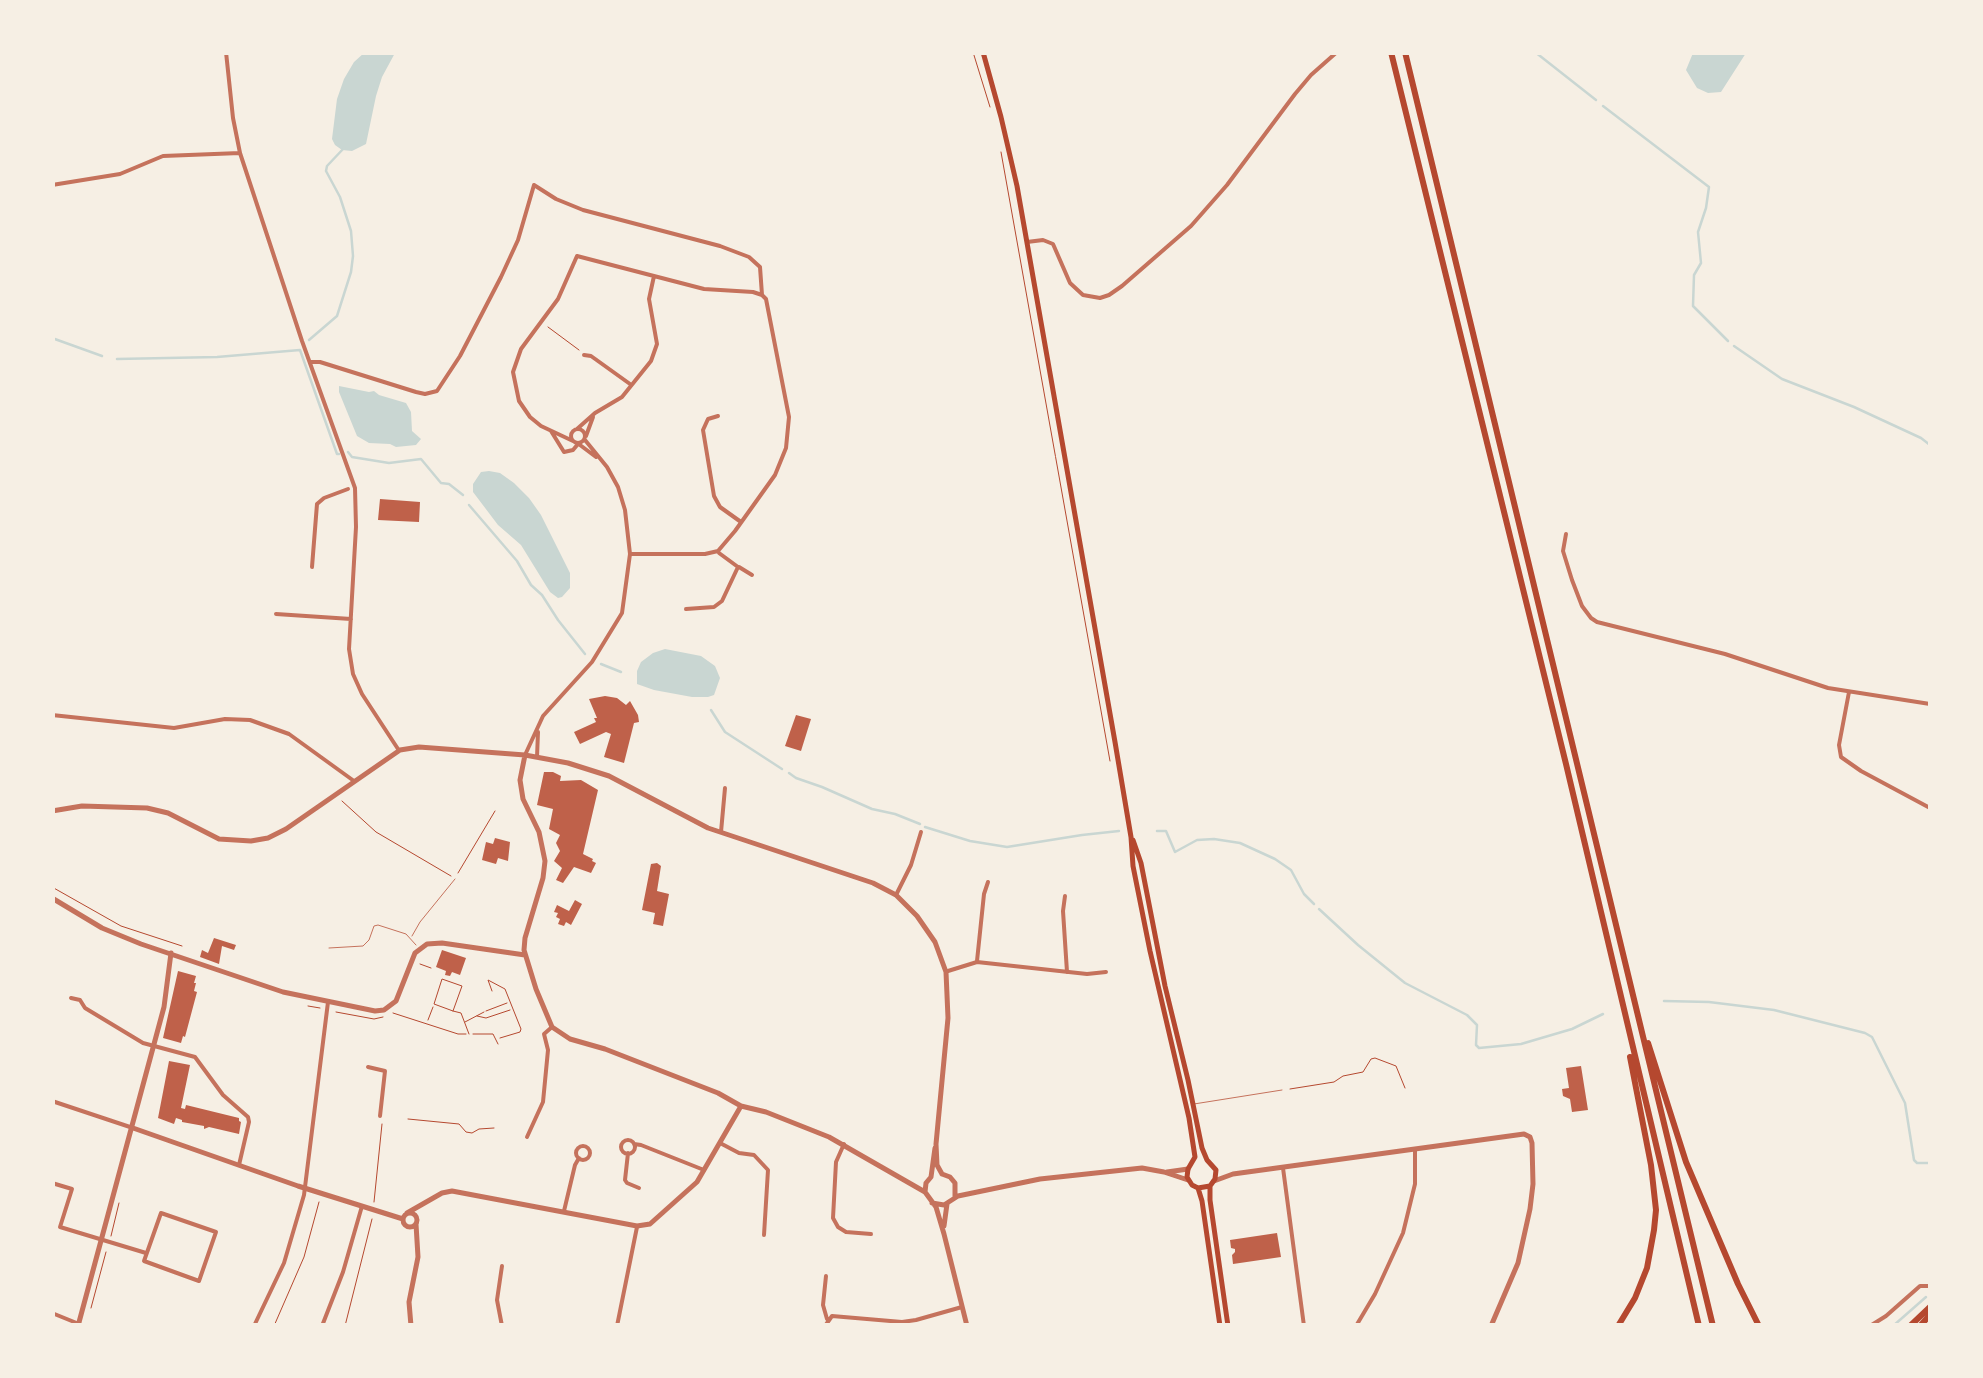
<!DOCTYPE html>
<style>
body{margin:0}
#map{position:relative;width:1983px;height:1378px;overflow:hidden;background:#f6efe4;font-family:Commissioner,sans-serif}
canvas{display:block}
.frame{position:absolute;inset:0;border:55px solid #f6efe4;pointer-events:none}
</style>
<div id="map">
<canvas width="1983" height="1378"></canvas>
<div class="frame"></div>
</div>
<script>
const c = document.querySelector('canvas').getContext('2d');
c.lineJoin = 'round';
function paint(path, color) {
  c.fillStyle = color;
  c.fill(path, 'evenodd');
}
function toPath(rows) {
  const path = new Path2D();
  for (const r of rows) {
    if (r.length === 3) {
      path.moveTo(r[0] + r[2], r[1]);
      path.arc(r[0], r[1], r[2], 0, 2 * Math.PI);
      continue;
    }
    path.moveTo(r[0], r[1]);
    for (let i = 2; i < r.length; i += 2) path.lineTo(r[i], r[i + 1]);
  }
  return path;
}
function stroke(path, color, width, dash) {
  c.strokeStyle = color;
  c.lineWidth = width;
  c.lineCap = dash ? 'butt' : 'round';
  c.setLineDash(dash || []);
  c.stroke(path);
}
paint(toPath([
 [364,53,395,53,382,77,376,96,366,144,352,151,342,150,335,145,332,139,337,99,344,79,354,62],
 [1693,53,1693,52,1746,53,1721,92,1708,93,1697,88,1686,70],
 [339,386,369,392,374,391,379,395,406,403,411,412,412,431,421,439,416,445,396,447,390,444,369,443,357,436,339,392],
 [489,471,500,473,514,483,529,498,541,515,570,573,570,588,562,597,558,598,550,592,521,545,498,525,473,492,473,484,481,472],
 [665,649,701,656,715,666,720,678,714,695,708,697,692,697,654,690,637,684,637,671,641,662,653,653]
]), '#c9d6d2');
stroke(toPath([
 [1535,52,1596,100],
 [1603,106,1709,187,1706,208,1698,232,1701,263,1694,275,1693,306,1728,341],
 [52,338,102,356],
 [309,340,337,316,351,272,353,256,351,231,340,197,326,171,327,166,344,148],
 [1734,346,1782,379,1854,407,1921,438,1930,445],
 [117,359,217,357,300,350,337,454,339,454],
 [348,452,352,457,389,463,421,459,441,483,449,484,463,495],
 [469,505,517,561,531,585,542,595,558,620,585,654],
 [601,664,621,672],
 [711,710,725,732,782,769],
 [789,773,796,778,822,787,872,809,895,814,920,824],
 [925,827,970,841,1007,847,1082,835,1119,831],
 [1157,831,1166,831,1175,852,1197,840,1214,839,1240,843,1275,859,1291,870,1304,894,1314,904],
 [1319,909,1358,945,1405,983,1467,1015,1477,1025,1476,1045,1479,1048,1521,1044,1572,1029,1603,1014],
 [1664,1001,1709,1002,1774,1010,1865,1033,1872,1037,1905,1103,1914,1160,1917,1163,1930,1163],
 [1893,1326,1926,1297]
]), '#c9d6d2', 2.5);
paint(toPath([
 [380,499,420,502,419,522,378,520],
 [605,696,617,698,626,705,630,701,638,715,639,722,634,723,624,763,604,757,611,734,606,732,580,744,574,732,596,722,594,718,597,718,589,699],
 [796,715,811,719,801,751,785,746],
 [544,772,553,772,561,776,560,781,581,780,598,790,583,854,593,859,592,861,596,863,591,873,574,867,563,883,556,880,562,868,554,861,560,851,556,843,560,835,549,829,553,809,537,805],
 [495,838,510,842,508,861,498,858,496,864,482,860,486,842,493,844],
 [657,863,661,866,657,891,669,894,663,926,653,924,655,913,642,910,651,864],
 [575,900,582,904,571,925,566,922,564,926,558,924,560,919,556,917,558,913,554,912,557,905,569,911],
 [214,938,236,945,234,950,222,946,219,964,200,957,202,950,208,953],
 [442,950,466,958,460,975,452,972,450,976,445,975,446,971,436,967],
 [178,971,196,976,194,983,196,983,194,991,197,992,185,1037,183,1036,181,1043,163,1038],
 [169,1061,190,1065,181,1108,185,1109,186,1105,239,1118,239,1121,241,1122,239,1134,209,1127,204,1129,204,1126,182,1122,182,1120,176,1118,174,1124,158,1118],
 [1581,1066,1588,1110,1572,1112,1570,1099,1563,1096,1562,1089,1569,1088,1566,1068],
 [1277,1233,1281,1257,1233,1264,1232,1255,1235,1252,1235,1249,1231,1248,1230,1240]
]), '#bf614a');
stroke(toPath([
 [973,52,990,107],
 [1001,152,1110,761],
 [548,327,579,350],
 [342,801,376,832,451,876],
 [458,873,495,811],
 [52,887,121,926,182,946],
 [420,964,431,968],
 [492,991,488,980,505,989,521,1029,520,1032,500,1038],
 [308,1006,320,1008],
 [453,1011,462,986,442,979,434,1004,453,1011,461,1013,469,1034],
 [486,1011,507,1003],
 [336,1012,374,1019,383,1017],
 [393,1013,458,1034,466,1034],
 [477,1016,486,1018,510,1010],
 [428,1020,433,1007],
 [465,1022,484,1012],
 [473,1034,493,1034,498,1044],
 [1290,1089,1334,1082,1343,1076,1363,1072,1371,1059,1375,1058,1396,1066,1405,1088],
 [408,1119,459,1124,466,1132,472,1133,479,1129,494,1128],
 [374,1202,382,1124],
 [111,1236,119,1203],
 [91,1308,106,1252],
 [274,1326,304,1257,319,1202],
 [345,1326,372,1219]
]), '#b5482f', 1);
stroke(toPath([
 [412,936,420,922,455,879],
 [329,948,363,946,369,940,374,926,378,925,406,934,416,945],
 [1194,1104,1282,1090]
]), '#c5725c', 1);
stroke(toPath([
 [226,52,233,118,240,153,302,341,355,488,356,527,349,649,353,674,362,694,398,749],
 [52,185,120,174,163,156,240,153],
 [1027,242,1043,240,1053,244,1070,283,1083,295,1100,298,1109,295,1122,286,1191,226,1227,185,1295,94,1311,75,1337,52],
 [584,355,591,356,630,384],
 [310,362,320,362,416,392,425,394,437,391,460,356,501,277,518,240,534,185,556,199,583,210,720,246,749,257,760,267,762,295,766,299,789,417,786,448,775,475,735,531,718,551,705,554,630,554,622,613,592,662,543,716,525,755],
 [718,416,708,419,703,430,714,496,720,507,741,522],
 [578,436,7],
 [577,429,595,413,622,397,651,361,657,344,649,299,654,276],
 [551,431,564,452,573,450,578,444],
 [586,436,593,417],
 [585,440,607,467,618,487,625,510,630,554],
 [573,441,541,426,530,417,519,401,513,372,521,349,558,299,577,256,704,289,753,292,762,295],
 [580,445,596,457],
 [1566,534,1563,551,1572,580,1582,606,1591,618,1597,622,1725,654,1828,688,1930,704],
 [312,567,317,504,324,498,348,489],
 [739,567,752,575],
 [686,609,714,607,722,601,738,567,719,553],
 [276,614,351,619],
 [1849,692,1839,745,1841,757,1861,771,1930,808],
 [52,715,174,728,225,719,250,720,289,734,354,781],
 [537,757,538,732],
 [721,832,725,788],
 [896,895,911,865,921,832],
 [1065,896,1063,911,1067,972],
 [977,961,984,894,988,882],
 [948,971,977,962,1087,974,1106,972],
 [71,998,80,1000,85,1008,143,1043,195,1057,223,1095,248,1117,249,1122,239,1165],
 [368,1067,385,1071,380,1116],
 [52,1101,133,1128],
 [527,1137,543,1102,548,1050,544,1034,552,1027],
 [628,1147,7],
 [720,1143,739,1153,754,1155,768,1170,764,1235],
 [634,1144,641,1145,704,1170],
 [844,1144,836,1162,833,1218,838,1227,846,1232,871,1234],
 [583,1153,7],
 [628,1153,625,1180,627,1183,639,1188],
 [1283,1168,1304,1326],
 [52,1183,72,1189,60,1227,146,1253],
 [564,1211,575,1165,579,1158],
 [161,1213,216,1232,199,1281,144,1261,161,1213],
 [502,1266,497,1300,502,1326],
 [826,1276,823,1305,827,1319],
 [52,1313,84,1326],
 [254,1326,284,1263,304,1195,328,1002],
 [322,1326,343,1272,362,1206],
 [617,1326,637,1227],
 [825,1326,832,1316,902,1322,916,1320,962,1307],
 [1356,1326,1375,1294,1403,1233,1415,1184,1415,1149],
 [1870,1326,1886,1316,1920,1286,1930,1286]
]), '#c5725c', 4);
stroke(toPath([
 [525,755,520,780,523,799,539,832,545,861,543,878,525,938,524,950,536,989,552,1027,570,1039,605,1049,718,1093,741,1106,766,1112,829,1137,925,1192],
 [52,811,82,806,147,808,168,813,219,839,251,841,268,838,286,829,400,750,419,747,525,755,568,763,609,776,708,828,873,883,896,895,917,916,935,942,946,972,948,1018,936,1144,937,1165,942,1174],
 [52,898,102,928,141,944,283,992,375,1011,384,1010,396,1001,415,953,427,944,442,943,525,955],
 [133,1128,298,1186,403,1219],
 [935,1148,931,1177,926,1183,925,1192,936,1207,944,1234,967,1326],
 [1167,1172,1188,1169],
 [942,1174,950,1177,955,1183,955,1196],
 [1214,1181,1233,1174,1524,1134,1530,1137,1532,1143,1533,1184,1530,1209,1518,1263,1491,1326],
 [932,1203,944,1205,958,1196,1040,1179,1142,1168,1164,1172,1188,1180],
 [410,1220,7],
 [407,1213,442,1193,452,1191,637,1226,650,1224,697,1182,741,1106],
 [944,1226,947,1204],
 [78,1326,164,1007,171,953],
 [411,1326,409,1302,418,1257,416,1224]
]), '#c5725c', 5);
stroke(toPath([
 [983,52,1001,117,1017,186,1115,742,1131,837,1133,866,1150,951,1189,1118,1195,1157,1188,1169,1187,1177,1192,1185,1198,1188,1210,1186],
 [1133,840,1141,863,1165,986,1188,1080,1202,1148,1207,1160,1216,1170,1215,1179,1210,1186,1210,1200,1228,1326],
 [1198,1188,1202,1201,1220,1326]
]), '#b5482f', 5);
stroke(toPath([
 [1910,1326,1930,1307],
 [1920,1326,1930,1315]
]), '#b5482f', 6);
stroke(toPath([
 [1391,52,1566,764,1699,1326],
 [1405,52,1713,1326],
 [1648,1043,1686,1162,1738,1284,1759,1326],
 [1618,1326,1635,1298,1647,1268,1654,1230,1656,1210,1651,1165,1630,1057]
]), '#b5482f', 6);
</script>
